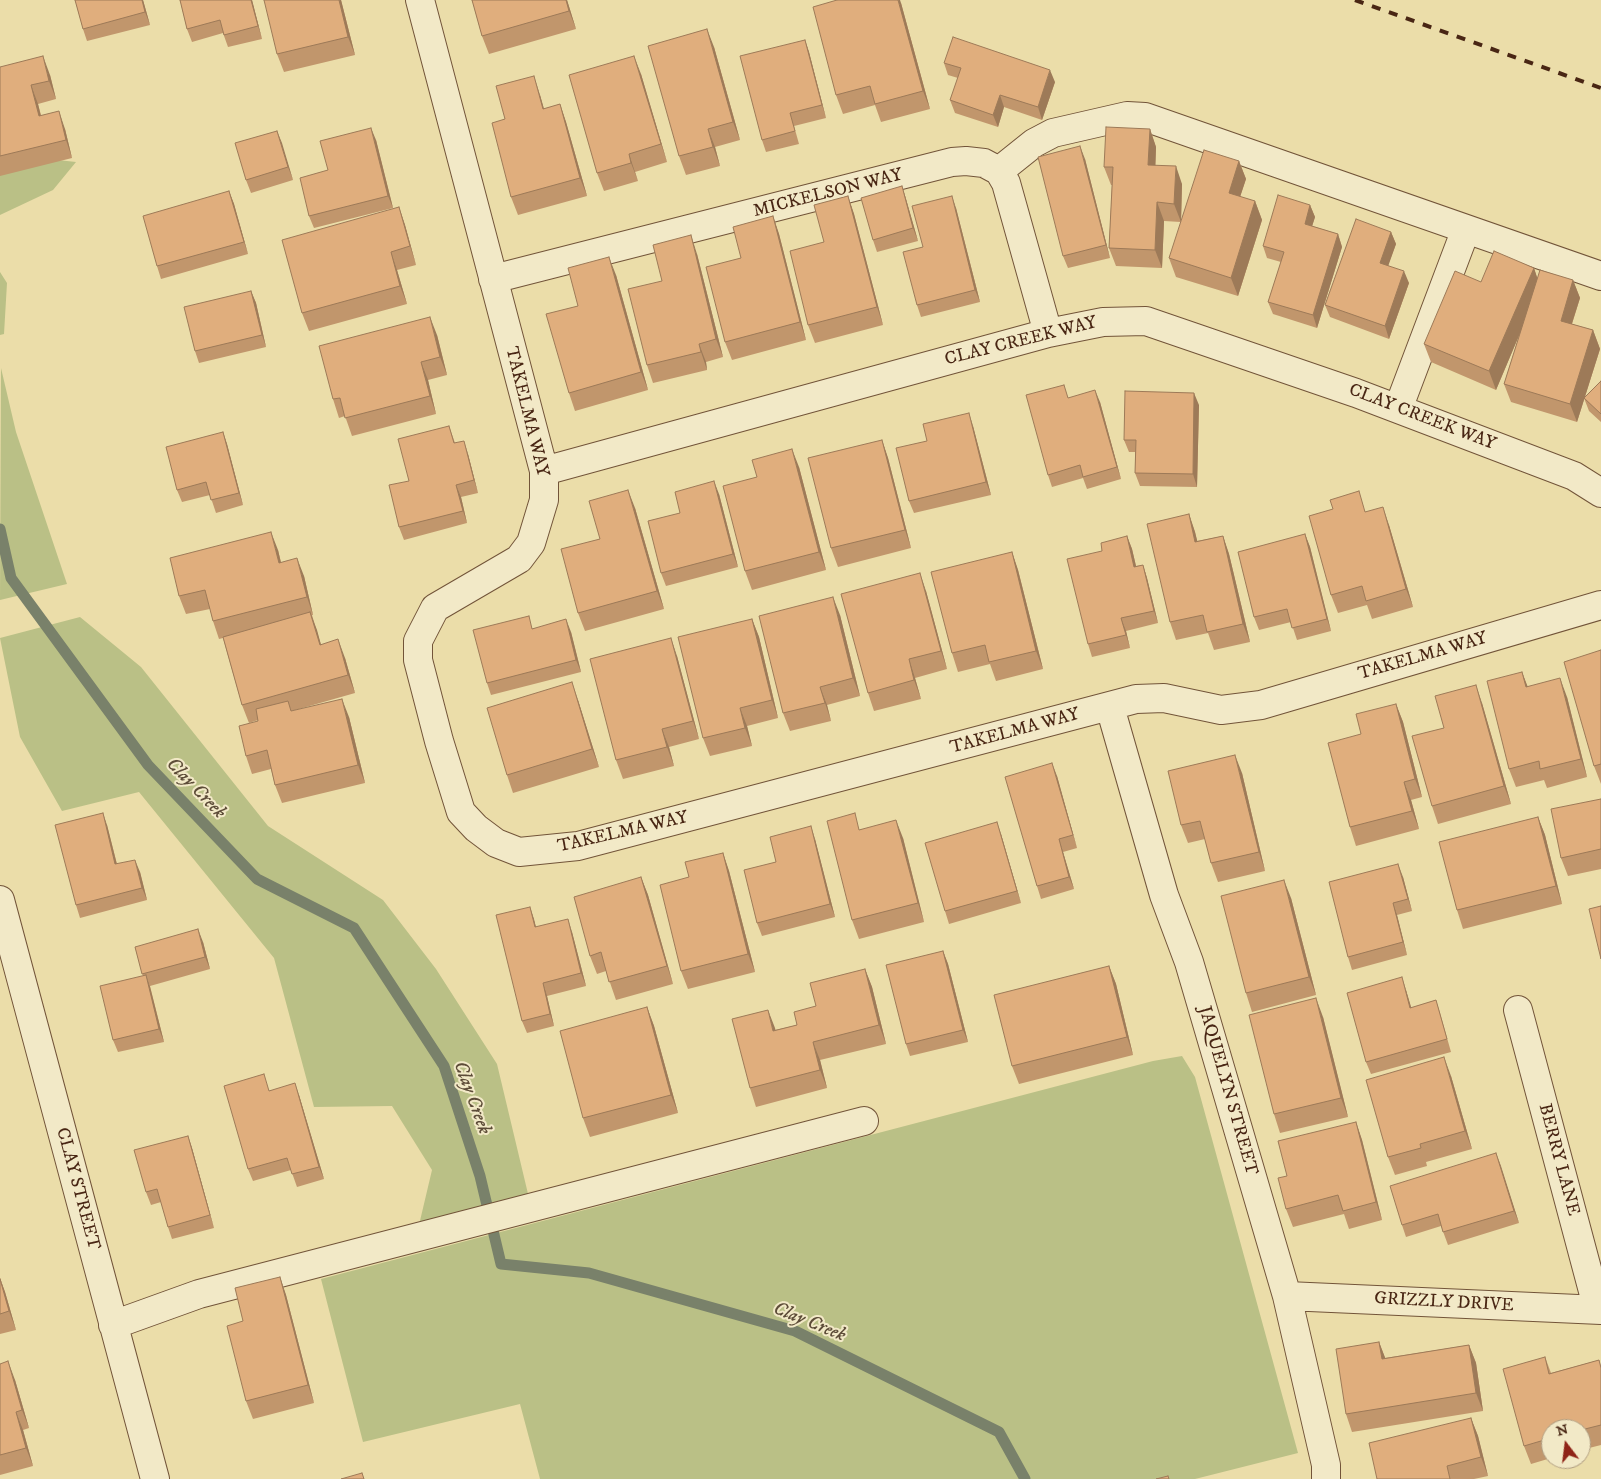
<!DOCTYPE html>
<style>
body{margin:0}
#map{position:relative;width:1601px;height:1479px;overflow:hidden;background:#ebdda9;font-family:"IM FELL DW Pica",serif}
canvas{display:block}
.north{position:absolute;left:1541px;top:1419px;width:50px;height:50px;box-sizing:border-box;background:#f2e9c7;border:1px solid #ae9b7f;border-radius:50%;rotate:345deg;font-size:14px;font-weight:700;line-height:20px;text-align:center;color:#492614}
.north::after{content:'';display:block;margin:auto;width:18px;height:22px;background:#8f2418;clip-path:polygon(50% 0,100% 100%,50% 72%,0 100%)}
</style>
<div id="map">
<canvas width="1601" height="1479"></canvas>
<div class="north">N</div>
</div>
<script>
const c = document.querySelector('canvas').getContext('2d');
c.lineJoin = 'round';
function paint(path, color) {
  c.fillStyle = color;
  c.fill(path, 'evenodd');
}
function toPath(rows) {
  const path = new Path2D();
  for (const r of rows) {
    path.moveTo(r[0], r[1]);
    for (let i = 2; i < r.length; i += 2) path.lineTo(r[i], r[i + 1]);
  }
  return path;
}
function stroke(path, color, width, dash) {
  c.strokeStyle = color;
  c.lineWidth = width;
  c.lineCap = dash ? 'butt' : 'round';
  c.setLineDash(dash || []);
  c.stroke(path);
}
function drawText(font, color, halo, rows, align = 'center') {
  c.font = font + ' "IM FELL DW Pica",serif';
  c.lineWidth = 4;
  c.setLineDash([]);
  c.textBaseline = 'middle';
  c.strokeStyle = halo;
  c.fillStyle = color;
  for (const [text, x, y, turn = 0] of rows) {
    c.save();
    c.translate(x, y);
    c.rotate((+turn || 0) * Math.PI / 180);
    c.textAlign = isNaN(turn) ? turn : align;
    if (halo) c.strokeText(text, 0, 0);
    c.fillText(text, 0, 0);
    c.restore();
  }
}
paint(toPath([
 [0,139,21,156,76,162,53,190,0,215],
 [0,272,7,283,4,334,0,335],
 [1,368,16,432,67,584,0,600],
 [80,617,141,667,268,826,383,900,436,969,497,1064,529,1198,419,1225,432,1170,392,1106,314,1107,274,958,139,792,62,811,20,737,0,638],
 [1182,1056,1195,1077,1298,1453,1195,1479,540,1479,520,1404,363,1442,321,1279,1153,1061]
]), '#bac086');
stroke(toPath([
 [0,529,11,578,148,765,257,879,354,928,444,1066,480,1176,501,1264,589,1273,795,1331,999,1432,1025,1479]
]), '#79816a', 11);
const minor = toPath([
 [420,0,544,471,544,500,531,543,519,559,435,608,418,641,418,660,439,741,461,812,476,828,496,843,519,852,578,846,1136,699,1164,698,1221,710,1261,705,1601,605],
 [999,171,1034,143,1053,133,1127,116,1145,117,1601,276],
 [493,279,952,162,966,161,984,163,999,171,1006,183,1048,333],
 [1398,409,1466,229],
 [544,471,1048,333,1103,322,1146,321,1356,393,1574,476,1601,493],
 [1110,707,1164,895,1189,962,1287,1296,1326,1465,1326,1479],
 [0,900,155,1479],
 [1518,1010,1598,1310],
 [1287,1296,1601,1310],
 [113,1325,199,1294,864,1121]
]);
stroke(minor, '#725439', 30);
stroke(minor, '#f2e9c7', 28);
stroke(toPath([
 [1355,0,1601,88]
]), '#492614', 4, [9, 9]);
paint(toPath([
 [75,0,143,0,150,25,87,41,83,29],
 [180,0,252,0,262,39,228,47,223,33,192,42,187,29],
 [341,0,355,55,284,72,277,54],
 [472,0,567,0,576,29,489,54,482,36],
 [901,3,930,109,881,122,875,105,843,114,836,95],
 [805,40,809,52,826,118,794,126,799,144,766,152,762,140],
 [714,47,740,140,715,147,720,166,686,175,679,156],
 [944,63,1055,82,1042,120,1004,107,998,127,955,113,950,100,958,78,948,75],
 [0,67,50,75,56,99,38,104,41,115,65,129,72,158,0,176],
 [641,74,667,162,635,172,638,181,604,191,597,173],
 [540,95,544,109,560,104,566,122,587,196,518,215,511,197,505,119],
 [1150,129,1156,147,1155,165,1182,184,1181,222,1164,221,1162,268,1116,266,1109,248,1112,185,1111,185,1104,167],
 [277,131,293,180,251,193,246,180],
 [376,140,393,208,314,228,309,216,328,170],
 [1085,159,1110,258,1068,268,1063,256],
 [1239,161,1246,179,1240,197,1255,201,1262,220,1238,296,1176,277,1169,258],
 [902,186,906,199,918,241,877,252,873,240],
 [229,191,234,204,248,254,161,279,157,266],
 [848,196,854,214,883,325,815,343,808,325,824,242],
 [1310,205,1315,217,1312,226,1338,234,1342,247,1317,328,1273,314,1268,302,1281,262,1267,258,1263,246],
 [399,207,405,225,416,265,397,270,407,304,309,331,302,313],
 [956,208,980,302,921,317,917,305,923,247],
 [773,216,779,234,806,340,732,360,725,342,741,258],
 [1391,232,1396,244,1388,265,1409,283,1389,339,1330,317,1325,305],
 [697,254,723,357,706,362,707,370,653,383,647,365,662,281],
 [1534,268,1537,278,1573,280,1580,298,1572,324,1593,330,1600,349,1577,422,1511,402,1504,384,1520,333,1496,390,1431,362,1424,344],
 [616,275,648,390,575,411,569,393,578,306],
 [251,291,256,303,266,347,199,363,195,351],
 [437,335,447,375,428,380,436,414,352,436,345,416,339,418,333,399],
 [1601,381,1601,422,1589,411,1584,398],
 [1068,398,1100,402,1121,479,1087,489,1083,478,1052,487,1048,475],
 [1199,405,1197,487,1140,486,1135,473,1135,452,1129,452,1124,440],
 [449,426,455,443,468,454,478,493,461,497,467,523,404,540,399,527],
 [973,426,991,495,914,513,909,501,927,441],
 [223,432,227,444,243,505,216,513,210,495,182,502,177,490],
 [882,440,888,458,911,548,838,567,831,548],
 [799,467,826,570,752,590,745,571,757,477],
 [719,494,738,567,666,586,661,573,680,513],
 [635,508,664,609,585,631,578,613,600,539],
 [1366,512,1389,525,1413,607,1372,619,1367,605,1338,613,1331,595],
 [1189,514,1195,532,1197,541,1223,536,1229,554,1250,642,1214,650,1208,633,1176,640,1170,622],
 [1305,534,1310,547,1331,631,1297,640,1291,622,1259,630,1254,617],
 [1127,536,1132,549,1136,566,1143,565,1147,578,1158,623,1126,631,1130,648,1092,657,1088,644,1102,551],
 [278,550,281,562,304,576,313,615,312,615,321,645,345,658,355,693,292,711,349,717,365,783,282,803,275,785,271,769,252,774,246,756,258,720,249,723,242,705,223,638,219,639,213,621,210,609,186,614,179,596],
 [1012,552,1018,570,1043,669,996,681,990,664,958,672,952,653],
 [926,591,947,669,915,678,921,699,874,711,868,693],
 [840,615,860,696,827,705,831,721,790,731,783,713],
 [752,619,759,637,778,718,747,726,752,746,710,756,703,738],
 [533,628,571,632,581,672,491,695,487,683],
 [1601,650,1601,784,1594,766],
 [677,656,699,739,669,747,674,766,623,779,616,760],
 [1522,672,1527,686,1567,697,1587,777,1547,788,1544,780,1516,787,1509,769],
 [578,700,599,767,513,793,507,775],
 [1482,703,1511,804,1438,824,1432,806,1444,728],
 [1396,704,1403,722,1422,797,1411,800,1419,829,1356,846,1350,827],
 [1242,773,1265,871,1218,882,1211,863,1205,839,1188,843,1181,825],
 [1057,776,1077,848,1063,852,1074,889,1041,899,1037,886],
 [1601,799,1601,869,1568,876,1561,858],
 [1538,817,1545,835,1562,904,1463,929,1457,910],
 [107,825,117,864,140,872,147,900,80,918,76,905],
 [861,829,903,838,924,922,859,939,852,920],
 [1001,834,1021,903,949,924,945,911],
 [815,839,835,917,762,936,757,923,776,862],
 [723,853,729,871,755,972,688,989,681,971,689,877],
 [641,877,648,895,673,984,616,1000,606,971,597,974,590,956],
 [1403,877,1412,911,1397,915,1407,955,1352,970,1348,957],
 [1291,898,1316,995,1252,1012,1246,993],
 [530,907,536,927,572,932,586,986,547,996,554,1026,527,1033,522,1021],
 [203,942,210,969,150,986,164,1042,118,1052,113,1040,143,976,135,947],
 [943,951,948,964,968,1042,910,1056,906,1044],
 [1109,966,1116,984,1133,1055,1019,1084,1012,1066],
 [865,969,872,987,886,1044,820,1060,827,1088,756,1107,750,1088,775,1030,797,1025,816,1006],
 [1406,990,1411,1008,1436,1000,1440,1013,1451,1052,1371,1074,1366,1062],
 [647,1007,654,1026,678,1113,590,1137,583,1118],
 [1323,1017,1348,1117,1280,1133,1274,1114],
 [1451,1076,1472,1149,1426,1162,1427,1166,1395,1175,1388,1157],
 [270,1090,299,1095,324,1179,297,1187,291,1170,253,1181,248,1169],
 [1356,1122,1362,1140,1382,1220,1349,1229,1344,1214,1293,1227,1286,1209,1287,1176],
 [188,1136,192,1148,214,1228,172,1239,168,1227,161,1202,151,1205,146,1192],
 [1496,1153,1519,1223,1448,1245,1441,1226,1406,1237,1402,1225],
 [280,1277,286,1295,314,1403,253,1419,246,1401,243,1321],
 [0,1278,5,1292,16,1330,0,1334],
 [1379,1342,1385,1358,1469,1345,1476,1363,1483,1411,1352,1432,1346,1414],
 [1545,1357,1551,1373,1599,1360,1601,1366,1601,1445,1581,1450,1581,1429,1551,1429,1551,1458,1531,1464,1524,1446],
 [0,1364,15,1380,29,1428,23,1430,33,1466,0,1475],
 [1471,1418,1478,1436,1488,1476,1474,1479,1377,1479]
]), '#c1966c');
paint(toPath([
 [142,0,143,0,150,25,145,12],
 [251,0,252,0,262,39,258,26],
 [339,0,341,0,355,55,348,37],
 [566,0,567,0,576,29,569,11],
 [898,0,900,0,901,3,930,109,923,91],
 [707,29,714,47,740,140,733,122],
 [805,40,809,52,826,118,822,105],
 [43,56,50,75,56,99,49,81],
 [634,56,641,74,667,162,661,144],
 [1050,70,1055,82,1042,120,1038,107],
 [534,76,540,95,549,127,543,109],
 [31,85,38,104,45,134,39,116],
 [1000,95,1004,107,998,127,993,115],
 [560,104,566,122,587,196,580,178],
 [59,111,65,129,72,158,66,140],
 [371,128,376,140,393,208,388,196],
 [708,129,715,147,720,166,713,147],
 [1150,129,1156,147,1155,183,1148,165],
 [277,131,282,143,293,180,288,167],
 [1080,146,1085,159,1110,258,1106,245],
 [629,154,638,181,631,163],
 [1239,161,1246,179,1235,212,1229,193],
 [1176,166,1182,184,1181,222,1174,204],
 [902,186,906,199,918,241,913,228],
 [229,191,234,204,248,254,244,242],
 [848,196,854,214,883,325,877,307],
 [952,196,956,208,980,302,975,290],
 [1255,201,1262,220,1238,296,1231,278],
 [1157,202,1164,221,1162,268,1155,250],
 [1310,205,1315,217,1309,236,1305,224],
 [399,207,405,225,416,265,410,246],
 [773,216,779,234,806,340,800,322],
 [1391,232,1396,244,1385,275,1380,263],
 [1338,234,1342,247,1317,328,1313,315],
 [691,235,697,254,723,357,716,339],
 [391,252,397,270,407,304,400,286],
 [609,257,616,275,648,390,641,372],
 [1534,268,1540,286,1496,390,1489,371],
 [1404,271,1409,283,1389,339,1385,326],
 [1573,280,1580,298,1567,339,1561,321],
 [251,291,256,303,266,347,262,335],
 [430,317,437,335,447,375,440,357],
 [1593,330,1600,349,1577,422,1570,404],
 [699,344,706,362,707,370,701,352],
 [421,362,428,380,436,414,430,396],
 [1095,390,1100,402,1121,479,1117,467],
 [1194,393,1199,405,1197,487,1193,474],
 [969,413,973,426,991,495,986,482],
 [223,432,227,444,243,505,239,493],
 [882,440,888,458,911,548,905,530],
 [464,441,468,454,478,493,474,480],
 [792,449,799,467,826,570,819,552],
 [714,481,719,494,738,567,733,554],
 [456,485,461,497,467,523,463,511],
 [628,490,635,508,664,609,657,591],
 [1383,507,1389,525,1413,607,1406,589],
 [1189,514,1195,532,1202,560,1195,542],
 [271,532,278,550,285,581,279,563],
 [1305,534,1310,547,1331,631,1327,619],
 [1127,536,1132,549,1139,579,1134,567],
 [1223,536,1229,554,1250,642,1243,624],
 [1012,552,1018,570,1043,669,1036,651],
 [297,558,304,576,313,615,307,597],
 [1143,565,1147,578,1158,623,1154,611],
 [920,573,926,591,947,669,941,651],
 [833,597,840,615,860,696,853,678],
 [310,612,317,630,326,663,320,645],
 [1121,618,1126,631,1130,648,1126,635],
 [566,619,571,632,581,672,576,660],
 [752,619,759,637,778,718,772,700],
 [671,638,677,656,699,739,693,721],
 [338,639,345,658,355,693,348,675],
 [909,659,915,678,921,699,914,680],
 [1522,672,1529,690,1526,687],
 [1560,678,1567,697,1587,777,1581,759],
 [572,682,578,700,599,767,592,749],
 [1476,685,1482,703,1511,804,1504,786],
 [820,687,827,705,831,721,825,703],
 [342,699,349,717,365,783,358,765],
 [1396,704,1403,722,1422,797,1415,779],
 [740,708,747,726,752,746,745,728],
 [662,729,669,747,674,766,667,747],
 [1235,755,1242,773,1265,871,1259,852],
 [1052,763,1057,776,1077,848,1073,835],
 [1404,782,1411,800,1419,829,1412,811],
 [103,813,107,825,120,877,115,864],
 [1538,817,1545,835,1562,904,1556,886],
 [896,820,903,838,924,922,918,903],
 [997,822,1001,834,1021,903,1017,891],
 [811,826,815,839,835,917,830,904],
 [1059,839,1063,852,1074,889,1069,877],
 [723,853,729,871,755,972,748,954],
 [135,860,140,872,147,900,142,888],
 [1398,864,1403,877,1412,911,1408,899],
 [641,877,648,895,673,984,667,966],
 [1284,880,1291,898,1316,995,1309,977],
 [1393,903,1397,915,1407,955,1403,942],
 [530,907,534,919,539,940,535,927],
 [568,919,572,932,586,986,581,973],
 [198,929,203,942,210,969,205,957],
 [943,951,948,964,968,1042,963,1030],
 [1109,966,1116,984,1133,1055,1127,1037],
 [865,969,872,987,886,1044,879,1025],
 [146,975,150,987,164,1042,159,1029],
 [1402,977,1406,990,1415,1020,1410,1008],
 [543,983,547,996,554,1026,550,1014],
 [1316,998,1323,1017,1348,1117,1341,1098],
 [647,1007,654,1026,678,1113,671,1095],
 [768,1010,775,1028,780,1049,773,1031],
 [813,1042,820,1060,827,1088,820,1070],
 [1444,1057,1451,1076,1472,1149,1465,1131],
 [295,1083,299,1095,324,1179,319,1167],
 [1356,1122,1362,1140,1382,1220,1376,1202],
 [188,1136,192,1148,214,1228,210,1215],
 [1496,1153,1501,1166,1519,1223,1514,1211],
 [280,1277,286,1295,314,1403,308,1385],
 [0,1278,5,1292,16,1330,9,1311],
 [1379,1342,1386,1360,1382,1359],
 [1469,1345,1476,1363,1483,1411,1476,1393],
 [8,1361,15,1380,29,1428,22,1410],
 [16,1412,23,1430,33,1466,26,1448],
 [1471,1418,1478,1436,1488,1476,1481,1457]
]), '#9d7a58');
const building = toPath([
 [75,0,142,0,145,12,83,29,75,0],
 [180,0,251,0,258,26,224,35,220,20,187,29,180,0],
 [264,0,339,0,348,37,277,54,264,0],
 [472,0,566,0,569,11,482,36,472,0],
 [837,0,898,0,923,91,875,104,870,86,836,95,813,7,837,0],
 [707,29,733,122,708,129,713,147,679,156,648,46,707,29],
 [953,37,1050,70,1038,107,1000,95,993,115,950,100,961,68,944,63,953,37],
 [805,40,822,105,790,113,795,131,762,140,740,56,805,40],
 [43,56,49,81,31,85,39,116,59,111,66,140,0,156,0,67,43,56],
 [634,56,661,144,629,154,631,163,597,173,569,75,634,56],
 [534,76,543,109,560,104,580,178,511,197,492,123,505,119,496,86,534,76],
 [1106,127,1150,129,1148,165,1176,166,1174,204,1157,202,1155,250,1109,248,1113,167,1104,167,1106,127],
 [371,128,388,196,309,216,300,178,328,170,320,141,371,128],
 [277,131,288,167,246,180,235,143,277,131],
 [1080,146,1106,245,1063,256,1038,157,1080,146],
 [1204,150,1239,161,1229,193,1255,201,1231,278,1169,258,1204,150],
 [902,186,913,228,873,240,861,198,902,186],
 [229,191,244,242,157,266,143,216,229,191],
 [1278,195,1310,205,1305,224,1338,234,1313,315,1268,302,1284,252,1263,246,1278,195],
 [848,196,877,307,808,325,790,251,824,242,814,205,848,196],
 [952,196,975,290,917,305,903,252,923,247,912,206,952,196],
 [399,207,410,246,391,252,400,286,302,313,282,240,399,207],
 [773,216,800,322,725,342,706,267,741,258,733,227,773,216],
 [1356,219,1391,232,1380,263,1404,271,1385,326,1325,305,1356,219],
 [691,235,716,339,699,344,701,352,647,365,628,289,662,281,653,245,691,235],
 [1494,251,1534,268,1489,371,1424,344,1455,271,1481,282,1494,251],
 [609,257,641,372,569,393,546,314,578,306,568,268,609,257],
 [1540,270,1573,280,1561,321,1593,330,1570,404,1504,384,1540,270],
 [251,291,262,335,195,351,184,307,251,291],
 [430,317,440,357,421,362,430,396,345,418,340,398,333,399,319,346,430,317],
 [1601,381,1601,414,1584,398,1601,381],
 [1064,385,1068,398,1095,390,1117,467,1083,477,1080,465,1048,475,1026,395,1064,385],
 [1125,391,1194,393,1193,474,1135,473,1136,440,1124,440,1125,391],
 [969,413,986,482,909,501,896,448,927,441,923,424,969,413],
 [449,426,454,443,464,441,474,480,456,485,463,511,399,527,389,485,409,481,398,439,449,426],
 [223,432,239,493,211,500,206,482,177,490,166,447,223,432],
 [882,440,905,530,831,548,808,458,882,440],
 [792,449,819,552,745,571,723,486,757,477,752,460,792,449],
 [714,481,733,554,661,573,648,521,680,513,675,492,714,481],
 [628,490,657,591,578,613,561,549,600,539,589,501,628,490],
 [1359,491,1365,512,1383,507,1406,589,1366,601,1362,586,1331,595,1309,516,1333,509,1330,500,1359,491],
 [1189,514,1195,542,1223,536,1243,624,1207,632,1203,615,1170,622,1147,524,1189,514],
 [271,532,279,563,297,558,307,597,213,621,205,590,179,596,170,558,271,532],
 [1305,534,1327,619,1292,628,1287,609,1254,617,1238,552,1305,534],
 [1127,536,1134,567,1143,565,1154,611,1121,618,1126,635,1088,644,1067,559,1102,551,1101,543,1127,536],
 [1012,552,1036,651,989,662,985,645,952,653,931,572,1012,552],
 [920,573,941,651,909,659,914,680,868,693,841,594,920,573],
 [833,597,853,678,820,687,825,703,783,713,759,616,833,597],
 [310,612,320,645,338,639,348,675,242,705,223,637,310,612],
 [529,616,532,629,566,619,576,660,487,683,473,630,529,616],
 [752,619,772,700,740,708,745,728,703,738,678,637,752,619],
 [671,638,693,721,662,729,667,747,616,760,590,659,671,638],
 [1601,650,1601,764,1594,766,1564,662,1601,650],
 [1522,672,1526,687,1560,678,1581,759,1540,769,1539,761,1509,769,1487,681,1522,672],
 [572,682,592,749,507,775,487,708,572,682],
 [1476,685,1504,786,1432,806,1412,736,1444,728,1435,696,1476,685],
 [342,699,358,765,275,785,267,750,246,756,239,726,258,721,256,709,288,701,291,711,342,699],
 [1396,704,1415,779,1404,782,1412,811,1350,827,1328,743,1361,734,1356,714,1396,704],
 [1235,755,1259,852,1211,863,1200,821,1181,825,1168,771,1235,755],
 [1052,763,1073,835,1059,839,1069,877,1037,886,1005,777,1052,763],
 [1601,799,1601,849,1561,858,1551,809,1601,799],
 [103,813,115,864,135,860,142,888,76,905,55,825,103,813],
 [855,813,859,830,896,820,918,903,852,920,827,821,855,813],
 [1538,817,1556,886,1457,910,1439,842,1538,817],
 [997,822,1017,891,945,911,925,843,997,822],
 [811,826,830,904,757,923,744,870,776,862,770,837,811,826],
 [723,853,748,954,681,971,660,885,689,877,685,862,723,853],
 [1398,864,1408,899,1393,903,1403,942,1348,957,1329,882,1398,864],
 [641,877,667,966,609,982,601,952,590,956,574,897,641,877],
 [1284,880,1309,977,1246,993,1221,896,1284,880],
 [1601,906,1601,959,1589,909,1601,906],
 [530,907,535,927,568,919,581,973,543,983,550,1014,522,1021,496,915,530,907],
 [198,929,205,957,142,974,135,947,198,929],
 [943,951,963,1030,906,1044,886,965,943,951],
 [1109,966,1127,1037,1012,1066,994,995,1109,966],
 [865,969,879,1025,813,1042,820,1070,750,1088,732,1019,768,1010,773,1031,797,1025,794,1012,816,1006,810,983,865,969],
 [146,975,159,1029,113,1040,100,986,146,975],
 [1402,977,1410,1008,1436,1000,1447,1039,1366,1062,1347,993,1402,977],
 [1316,998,1341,1098,1274,1114,1249,1015,1316,998],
 [647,1007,671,1095,583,1118,560,1031,647,1007],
 [1444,1057,1465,1131,1420,1144,1421,1148,1388,1157,1366,1080,1444,1057],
 [264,1074,269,1091,295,1083,319,1167,292,1174,287,1158,248,1169,224,1086,264,1074],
 [1356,1122,1376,1202,1343,1211,1338,1195,1286,1209,1278,1178,1287,1176,1278,1141,1356,1122],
 [188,1136,210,1215,168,1227,157,1189,146,1192,134,1150,188,1136],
 [1496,1153,1514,1211,1443,1232,1438,1214,1402,1225,1390,1186,1496,1153],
 [280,1277,308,1385,246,1401,227,1326,243,1321,235,1288,280,1277],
 [0,1279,9,1311,0,1314,0,1279],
 [1379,1342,1382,1359,1469,1345,1476,1393,1346,1414,1336,1349,1379,1342],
 [1545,1357,1549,1374,1599,1360,1601,1368,1601,1425,1581,1430,1581,1429,1551,1429,1551,1438,1524,1446,1503,1369,1545,1357],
 [8,1361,22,1410,16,1412,26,1448,0,1455,0,1364,8,1361],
 [1471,1418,1481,1457,1447,1466,1450,1479,1377,1479,1369,1443,1471,1418],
 [362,1473,364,1479,341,1479,362,1473],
 [1168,1476,1169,1479,1156,1479,1168,1476]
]);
paint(building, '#e0ae7d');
stroke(building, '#9d7a58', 1);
drawText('18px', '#492614', '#f2e9c7', [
 ["MICKELSON WAY",828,194,-14],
 ["CLAY CREEK WAY",1021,342,-14],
 ["TAKELMA WAY",526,412,76],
 ["CLAY CREEK WAY",1422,418,21],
 ["TAKELMA WAY",1423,657,-16],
 ["TAKELMA WAY",1015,732,-15],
 ["TAKELMA WAY",623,833,-13],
 ["JAQUELYN STREET",1227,1091,74],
 ["BERRY LANE",1558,1160,75],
 ["CLAY STREET",77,1189,75],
 ["GRIZZLY DRIVE",1444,1303,3]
]);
drawText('italic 19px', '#5d4c38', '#f2e9c7', [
 ["Clay Creek",195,789,46],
 ["Clay Creek",471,1098,70],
 ["Clay Creek",809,1323,22]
]);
</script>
